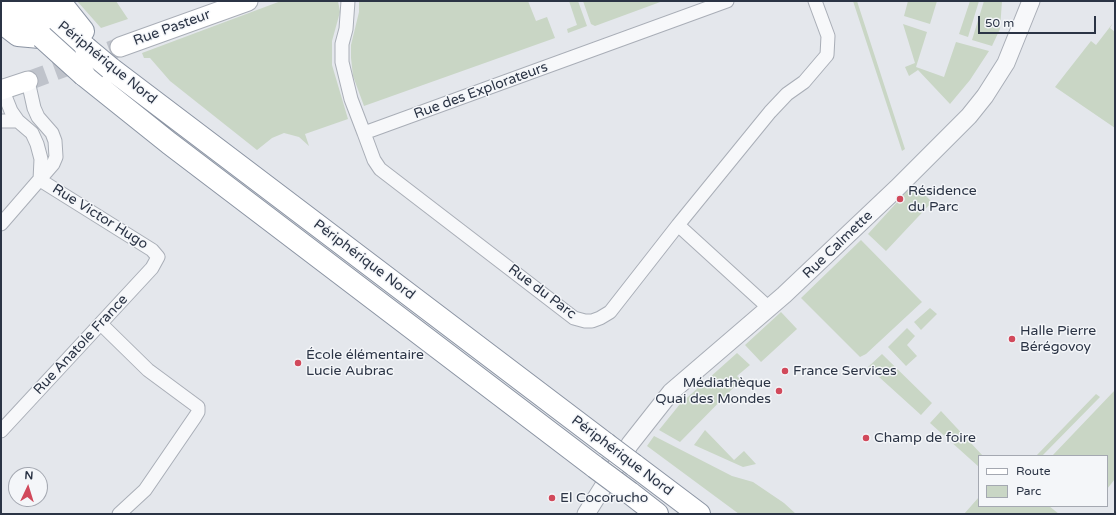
<!DOCTYPE html>
<meta charset="utf-8">
<style>
body{margin:0}
#map{position:relative;width:1116px;height:515px;overflow:hidden;background:#e4e7ec;font-family:"Varela Round",sans-serif}
canvas{display:block}
.frame{position:absolute;inset:0;border:2px solid #2b3445;pointer-events:none}
.legend{position:absolute;left:978px;top:455px;width:130px;height:52px;box-sizing:border-box;background:#f4f6f9;border:1px solid #a4a8b1;margin:0;padding:5px 7px;list-style:none;font-size:12px;color:#2b3445}
.legend li{display:flex;align-items:center;gap:8px;height:20px}
.legend b{width:20px;border:1px solid #a4a8b1}
.north{position:absolute;left:8px;top:467px;width:40px;height:40px;box-sizing:border-box;background:#f4f6f9;border:1px solid #a4a8b1;border-radius:50%;rotate:4deg;font-size:11px;font-weight:700;line-height:16px;text-align:center;color:#2b3445}
.north::after{content:'';display:block;margin:auto;width:14px;height:18px;background:#d1495b;clip-path:polygon(50% 0,100% 100%,50% 72%,0 100%)}
.scale{position:absolute;left:978px;top:16px;width:118px;height:18px;box-sizing:border-box;border:2px solid #2b3445;border-top:0;padding-left:5px;font-size:12px;line-height:14px;white-space:nowrap;color:#2b3445;-webkit-text-stroke:3px #f4f6f9;paint-order:stroke}
</style>
<div id="map">
<canvas width="1116" height="515"></canvas>
<div class="frame"></div>
<ul class="legend">
<li><b style="height:5px;background:#fff"></b>Route</li>
<li><b style="height:11px;background:#c9d6c5"></b>Parc</li>
</ul>
<div class="north">N</div>
<div class="scale">50 m</div>
</div>
<script>
const c = document.querySelector('canvas').getContext('2d');
c.lineJoin = 'round';
function paint(path, color) {
  c.fillStyle = color;
  c.fill(path, 'evenodd');
}
function toPath(rows) {
  const path = new Path2D();
  for (const r of rows) {
    path.moveTo(r[0], r[1]);
    for (let i = 2; i < r.length; i += 2) path.lineTo(r[i], r[i + 1]);
  }
  return path;
}
function stroke(path, color, width, dash) {
  c.strokeStyle = color;
  c.lineWidth = width;
  c.lineCap = dash ? 'butt' : 'round';
  c.setLineDash(dash || []);
  c.stroke(path);
}
function drawText(font, color, halo, rows, align = 'center') {
  c.font = font + ' "Varela Round",sans-serif';
  c.lineWidth = 3;
  c.setLineDash([]);
  c.textBaseline = 'middle';
  c.strokeStyle = halo;
  c.fillStyle = color;
  for (const [text, x, y, turn = 0] of rows) {
    c.save();
    c.translate(x, y);
    c.rotate((+turn || 0) * Math.PI / 180);
    c.textAlign = isNaN(turn) ? turn : align;
    if (halo) c.strokeText(text, 0, 0);
    c.fillText(text, 0, 0);
    c.restore();
  }
}
paint(toPath([
 [77,1,116,1,128,19,101,28],
 [281,1,338,1,340,12,332,41,332,65,348,119,305,134,309,146,299,137,284,133,272,138,257,150,170,81,150,58,144,58,142,53],
 [359,1,528,1,536,21,547,17,555,38,364,106,353,76,351,58,351,45,359,12],
 [569,1,578,1,587,26,568,33,567,29,577,25],
 [583,1,663,1,595,26,591,24],
 [853,1,857,1,905,149,902,151],
 [908,1,937,1,930,24,904,16],
 [970,1,979,1,968,37,959,34],
 [984,1,1002,1,1000,29,992,46,972,40],
 [1113,23,1110,28,1115,32,1115,128,1055,87,1091,41,1096,45],
 [903,24,927,32,916,67,944,77,956,42,989,51,970,80,950,104,918,70,909,76,905,67,915,63],
 [910,188,918,188,932,202,886,251,868,234],
 [861,240,922,302,866,354,860,357,801,298],
 [930,308,937,314,921,330,914,322],
 [781,312,797,329,761,362,745,345],
 [907,328,915,336,907,345,917,356,906,366,888,347],
 [737,353,750,365,737,376,741,380,680,442,659,430,680,404],
 [882,354,932,403,921,415,868,367],
 [1115,390,1115,479,1107,489,1107,456,1052,456],
 [1096,394,1100,397,1042,456,1036,456],
 [941,411,983,456,979,456,979,467,930,423],
 [705,430,734,460,744,451,756,464,743,467,694,445],
 [654,436,732,476,753,482,784,503,796,514,739,514,647,446],
 [979,497,979,506,1049,506,1059,514,964,514]
]), '#c9d6c5');
stroke(toPath([
 [28,81,120,47]
]), '#bfc3cb', 19, [19, 10]);
const minor = toPath([
 [348,1,346,29,342,44,342,62,351,99,364,133,727,1],
 [1,86,11,111,18,121,32,133,37,144,41,159,40,180],
 [1,121,18,121],
 [364,133,374,160,380,169,574,318,585,321,592,321,600,318,610,312,678,225,769,308],
 [1,224,53,164,56,157,55,141,52,133,38,117,34,108,28,81],
 [678,225,770,112,787,94,804,82,827,55,828,36,815,1],
 [101,324,148,370,198,407,198,412,195,417,145,490,119,514],
 [1,431,152,268,158,257,152,250,40,180]
]);
const tertiary = toPath([
 [586,514,630,444,671,392,784,295,897,188,969,116,985,96,1006,63,1031,1]
]);
const secondary = toPath([
 [120,47,248,1],
 [1,90,28,81]
]);
const trunk = toPath([
 [5,1,42,37],
 [33,1,86,48],
 [59,1,83,31],
 [1,22,18,35,40,37],
 [110,68,606,444],
 [84,75,169,143,595,467],
 [634,465,699,514],
 [630,493,657,514]
]);
stroke(minor, '#a9aeb7', 15);
stroke(tertiary, '#a9aeb7', 19);
stroke(secondary, '#a9aeb7', 21);
stroke(trunk, '#8b94a3', 24);
stroke(minor, '#f7f8fa', 13);
stroke(tertiary, '#f7f8fa', 17);
stroke(secondary, '#fff', 19);
stroke(trunk, '#fff', 22);
const trunkBridge = toPath([
 [42,37,84,75],
 [86,48,110,68],
 [606,444,634,465],
 [595,467,630,493]
]);
stroke(trunkBridge, '#8b94a3', 24, []);
stroke(trunkBridge, '#fff', 22);
for (const [x, y, r, color] of [
 [900,199,4,"#d1495b"],
 [1012,339,4,"#d1495b"],
 [298,363,4,"#d1495b"],
 [785,371,4,"#d1495b"],
 [779,391,4,"#d1495b"],
 [866,438,4,"#d1495b"],
 [552,498,4,"#d1495b"]
]) {
  const dot = new Path2D();
  dot.arc(x, y, r, 0, 2 * Math.PI);
  c.fillStyle = color;
  c.fill(dot);
  stroke(dot, '#f4f6f9', 1.5);
}
drawText('14px', '#2b3445', '#f4f6f9', [
 ["Rue Pasteur",172,28,-20],
 ["Périphérique Nord",107,63,39],
 ["Rue des Explorateurs",481,91,-20],
 ["Rue Victor Hugo",100,217,32],
 ["Rue Calmette",838,245,-44],
 ["Périphérique Nord",364,260,37],
 ["Rue du Parc",542,292,37],
 ["Rue Anatole France",81,345,-47],
 ["Périphérique Nord",622,456,37]
]);
drawText('14px', '#2b3445', '#f4f6f9', [
 ["Résidence",908,191],
 ["du Parc",908,207],
 ["Halle Pierre",1020,331],
 ["Bérégovoy",1020,347],
 ["École élémentaire",306,355],
 ["Lucie Aubrac",306,371],
 ["France Services",793,371],
 ["Médiathèque",771,383,"right"],
 ["Quai des Mondes",771,399,"right"],
 ["Champ de foire",874,438],
 ["El Cocorucho",560,498]
], 'left');
</script>
